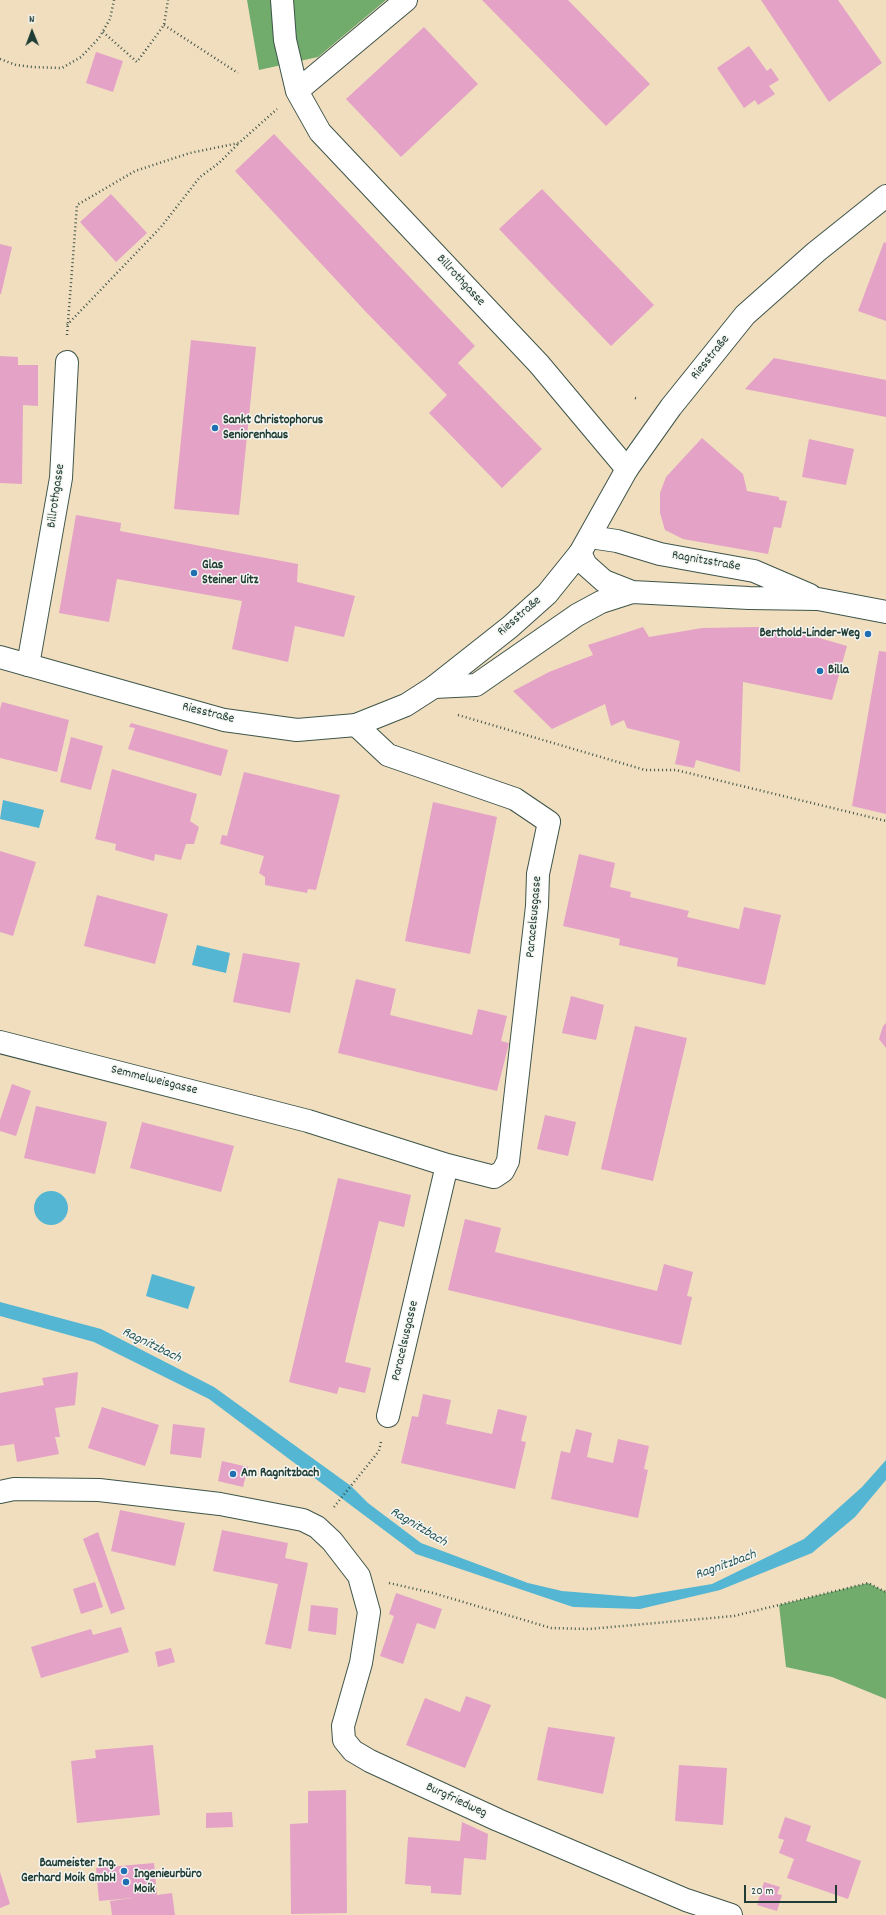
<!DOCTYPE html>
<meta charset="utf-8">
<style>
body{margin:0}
#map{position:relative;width:886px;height:1915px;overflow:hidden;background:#f1debf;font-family:Dekko,sans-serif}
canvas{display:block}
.north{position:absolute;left:12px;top:12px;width:40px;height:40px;-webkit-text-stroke:3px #f6f6f2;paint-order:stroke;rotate:359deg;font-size:11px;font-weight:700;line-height:16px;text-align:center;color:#1f3d34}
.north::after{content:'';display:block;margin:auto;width:14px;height:18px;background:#1f3d34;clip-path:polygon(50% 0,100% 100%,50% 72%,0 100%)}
.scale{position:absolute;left:744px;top:1885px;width:93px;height:18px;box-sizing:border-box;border:2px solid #1f3d34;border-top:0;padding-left:5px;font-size:12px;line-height:14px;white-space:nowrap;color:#1f3d34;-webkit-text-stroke:3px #f6f6f2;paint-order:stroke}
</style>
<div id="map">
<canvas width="886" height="1915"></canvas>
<div class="north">N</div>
<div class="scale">20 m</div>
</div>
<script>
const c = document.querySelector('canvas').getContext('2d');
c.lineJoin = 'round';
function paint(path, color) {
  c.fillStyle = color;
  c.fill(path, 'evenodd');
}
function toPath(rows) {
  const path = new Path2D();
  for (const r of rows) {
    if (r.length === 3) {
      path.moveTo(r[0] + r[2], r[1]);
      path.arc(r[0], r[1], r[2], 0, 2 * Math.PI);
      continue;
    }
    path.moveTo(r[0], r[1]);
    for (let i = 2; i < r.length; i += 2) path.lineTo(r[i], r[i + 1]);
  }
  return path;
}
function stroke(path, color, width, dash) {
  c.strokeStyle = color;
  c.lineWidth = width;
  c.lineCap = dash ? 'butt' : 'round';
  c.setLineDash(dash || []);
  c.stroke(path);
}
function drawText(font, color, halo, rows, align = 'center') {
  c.font = font + ' Dekko,sans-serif';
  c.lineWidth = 3;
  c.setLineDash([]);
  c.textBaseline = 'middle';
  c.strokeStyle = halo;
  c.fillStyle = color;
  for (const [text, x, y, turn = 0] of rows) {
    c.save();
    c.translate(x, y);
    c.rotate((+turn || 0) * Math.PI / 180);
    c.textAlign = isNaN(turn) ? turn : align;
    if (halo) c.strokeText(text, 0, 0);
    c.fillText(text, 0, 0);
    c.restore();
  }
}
paint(toPath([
 [247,0,386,0,318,57,259,70],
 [868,1583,886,1592,886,1699,832,1677,786,1667,779,1605]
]), '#71ac6c');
paint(toPath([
 [3,800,44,810,39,828,0,819],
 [197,945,230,953,226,973,192,965],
 [51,1208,17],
 [152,1274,195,1287,188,1309,146,1296],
 [0,1302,101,1329,214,1387,351,1486,368,1503,421,1543,528,1583,562,1591,634,1597,712,1584,804,1539,862,1487,886,1460,886,1480,855,1517,812,1553,720,1590,640,1609,573,1607,416,1554,209,1399,94,1342,0,1316]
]), '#54b6d3');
paint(toPath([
 [482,0,568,0,650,84,606,126],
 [761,0,838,0,882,63,829,102],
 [424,27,478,84,401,157,346,99],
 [749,46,767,71,771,68,779,80,769,86,775,94,758,105,755,100,744,108,717,68],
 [96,52,123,61,113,92,86,83],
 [274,134,475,346,458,363,542,449,502,488,429,413,447,395,366,312,235,171],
 [542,189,654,305,611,346,499,229],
 [111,194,147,233,116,262,80,222],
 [884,242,886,243,886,321,858,311],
 [0,244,12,247,1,294,0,294],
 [191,340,256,347,239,515,174,509],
 [0,356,18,357,18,365,38,365,38,406,23,405,22,484,0,483],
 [774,358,886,380,886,417,745,389],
 [702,438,743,474,747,491,779,497,779,500,787,501,781,528,774,527,768,554,683,539,665,530,660,513,660,493,666,477],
 [809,439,854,449,846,485,802,477],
 [76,515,121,523,120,531,298,564,297,582,355,596,344,637,295,626,288,662,232,649,242,601,117,579,109,622,59,613],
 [643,627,649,637,702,628,758,627,802,633,847,646,832,700,743,682,740,772,696,760,694,768,675,764,680,741,627,728,624,720,611,726,605,704,552,729,513,691,549,672,593,655,588,645],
 [879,651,886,652,886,814,852,806],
 [2,702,69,720,57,772,0,758,0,709],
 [131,723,228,750,221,776,128,749,135,728,129,727],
 [71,737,103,746,91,790,60,782],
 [112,769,197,794,190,821,199,827,194,844,186,844,181,860,155,854,154,861,115,850,116,844,95,839],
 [244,772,340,795,316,890,308,889,307,893,265,885,265,877,259,873,264,856,220,844,222,835,227,836],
 [433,802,497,817,470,954,405,941],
 [0,851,36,862,13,936,0,932],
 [579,854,615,863,610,887,631,892,630,897,689,911,687,917,739,929,744,907,781,915,765,985,677,966,678,958,619,945,620,939,563,926],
 [97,895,168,914,155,964,84,946],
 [243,953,300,963,290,1013,233,1002],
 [356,979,396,989,390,1015,472,1035,478,1009,507,1016,501,1041,509,1043,497,1091,338,1053],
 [571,996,604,1005,596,1040,562,1033],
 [886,1023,886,1048,879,1039,883,1026],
 [635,1026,687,1038,653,1181,601,1169],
 [12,1084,31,1091,16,1136,0,1131,0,1120],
 [36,1106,107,1122,95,1174,24,1158],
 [545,1115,576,1122,568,1156,537,1149],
 [142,1122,234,1146,221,1192,130,1168],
 [338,1178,411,1195,404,1227,379,1221,345,1362,371,1368,365,1393,339,1387,337,1394,289,1382],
 [465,1219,501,1228,495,1252,657,1291,664,1264,693,1272,687,1296,692,1297,681,1345,448,1290],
 [78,1372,75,1405,55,1408,60,1437,55,1437,59,1454,17,1462,14,1444,0,1446,0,1393,44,1385,42,1378],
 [423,1394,451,1400,446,1424,492,1434,498,1409,527,1416,521,1441,526,1442,515,1489,401,1463,412,1416,418,1417],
 [102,1407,159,1425,145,1466,88,1448],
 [173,1424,205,1428,201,1458,170,1454],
 [576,1429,592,1433,587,1457,613,1463,618,1439,649,1446,644,1469,648,1470,638,1518,551,1499,561,1451,570,1453],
 [222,1461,248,1467,243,1487,218,1481],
 [120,1510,185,1523,175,1566,111,1551],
 [222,1530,288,1543,285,1558,308,1563,291,1649,265,1644,278,1584,213,1571],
 [98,1532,125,1609,111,1614,83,1539],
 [95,1582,103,1607,81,1614,73,1589],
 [396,1593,442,1609,435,1629,417,1623,403,1664,380,1656,394,1616,389,1614],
 [311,1605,338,1608,336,1635,308,1631],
 [121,1627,129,1652,41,1678,31,1647,91,1629,93,1635],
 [171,1648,175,1662,158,1667,155,1652],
 [466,1696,491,1705,465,1768,406,1745,425,1698,460,1712],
 [548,1727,615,1737,603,1794,537,1780],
 [153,1745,160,1815,77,1823,71,1761,96,1758,95,1750],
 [679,1765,727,1768,723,1825,675,1821],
 [346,1790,347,1913,291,1914,290,1824,308,1823,308,1791],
 [232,1812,233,1827,206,1828,206,1813],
 [785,1817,811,1826,806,1841,861,1861,848,1899,787,1878,794,1859,779,1853,784,1840,778,1838],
 [462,1822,488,1834,486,1860,464,1858,461,1895,431,1893,431,1886,405,1884,408,1837,460,1841],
 [154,1863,157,1895,172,1893,175,1915,112,1915,110,1901,133,1898,99,1901,96,1868],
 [0,1872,10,1904,0,1908],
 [764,1882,780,1887,777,1894,782,1895,777,1911,757,1905]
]), '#e3a2c6');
const street = toPath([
 [282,0,285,40,297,91,320,132,539,364,627,469],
 [297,91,406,0],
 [28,665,61,478,67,362],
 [356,725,388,755,515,799,549,822,538,874,537,906,508,1161,503,1171,494,1177,447,1165,388,1416],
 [0,1042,308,1121,447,1165],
 [0,1492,14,1489,99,1490,220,1504,303,1520,317,1527,332,1541,359,1576,369,1612,361,1663,343,1726,344,1740,353,1751,370,1761,498,1820,686,1900,731,1915]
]);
const secondary = toPath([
 [590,537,617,541,660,554,754,571,810,595],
 [580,553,586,565,604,581,632,592],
 [434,687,476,685,577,615,601,602,632,592,749,598,818,599,886,612]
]);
const primary = toPath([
 [0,657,224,720,297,730,356,725,406,705,434,687,510,627,547,594,580,553,627,469,671,407,745,315,816,252,886,196]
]);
stroke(street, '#3e5549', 24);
stroke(secondary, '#3e5549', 24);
stroke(primary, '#3e5549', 24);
stroke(toPath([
 [164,25,238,73],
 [103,32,137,62,164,25,168,0],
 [0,59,16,65,32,67,62,68,81,57,99,38,110,19,114,0],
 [67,325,161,227,200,177,219,163,239,143],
 [67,335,77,205,135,171,190,153,239,143,277,109],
 [635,398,638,399],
 [458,715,645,770,676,770,886,821],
 [334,1507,379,1451,381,1442],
 [389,1583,433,1593,551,1628,589,1629,734,1616,868,1583,886,1592]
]), '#3e5549', 2.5, [1, 3]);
stroke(street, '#fff', 22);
stroke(secondary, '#fff', 22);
stroke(primary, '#fff', 22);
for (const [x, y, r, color] of [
 [215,428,4,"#1f6fb2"],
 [194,573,4,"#1f6fb2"],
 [868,634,4,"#1f6fb2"],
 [820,671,4,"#1f6fb2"],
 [233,1474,4,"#1f6fb2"],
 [124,1871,4,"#1f6fb2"],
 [126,1882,4,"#1f6fb2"]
]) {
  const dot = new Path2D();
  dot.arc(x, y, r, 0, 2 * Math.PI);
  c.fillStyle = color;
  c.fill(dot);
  stroke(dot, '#f6f6f2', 1.5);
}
drawText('13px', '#1f3d34', '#f6f6f2', [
 ["Billrothgasse",460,281,47],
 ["Riesstraße",711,358,-51],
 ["Billrothgasse",57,496,-82],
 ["Ragnitzstraße",706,562,10],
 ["Riesstraße",520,617,-41],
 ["Riesstraße",208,714,14],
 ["Paracelsusgasse",535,917,-85],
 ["Semmelweisgasse",154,1081,14],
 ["Paracelsusgasse",406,1341,-77],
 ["Burgfriedweg",456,1801,25]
]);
drawText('bold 13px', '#1f3d34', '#f6f6f2', [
 ["Sankt Christophorus",223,421],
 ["Seniorenhaus",223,436],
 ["Glas",202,566],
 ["Steiner Uitz",202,581],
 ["Berthold-Linder-Weg",860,634,"right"],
 ["Billa",828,671],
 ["Am Ragnitzbach",241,1474],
 ["Baumeister Ing.",116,1864,"right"],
 ["Gerhard Moik GmbH",116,1879,"right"],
 ["Ingenieurbüro",134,1875],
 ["Moik",134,1890]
], 'left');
drawText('italic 14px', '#2c5b5c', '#f6f6f2', [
 ["Ragnitzbach",151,1346,26],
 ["Ragnitzbach",418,1528,31],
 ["Ragnitzbach",726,1566,-20]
]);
</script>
